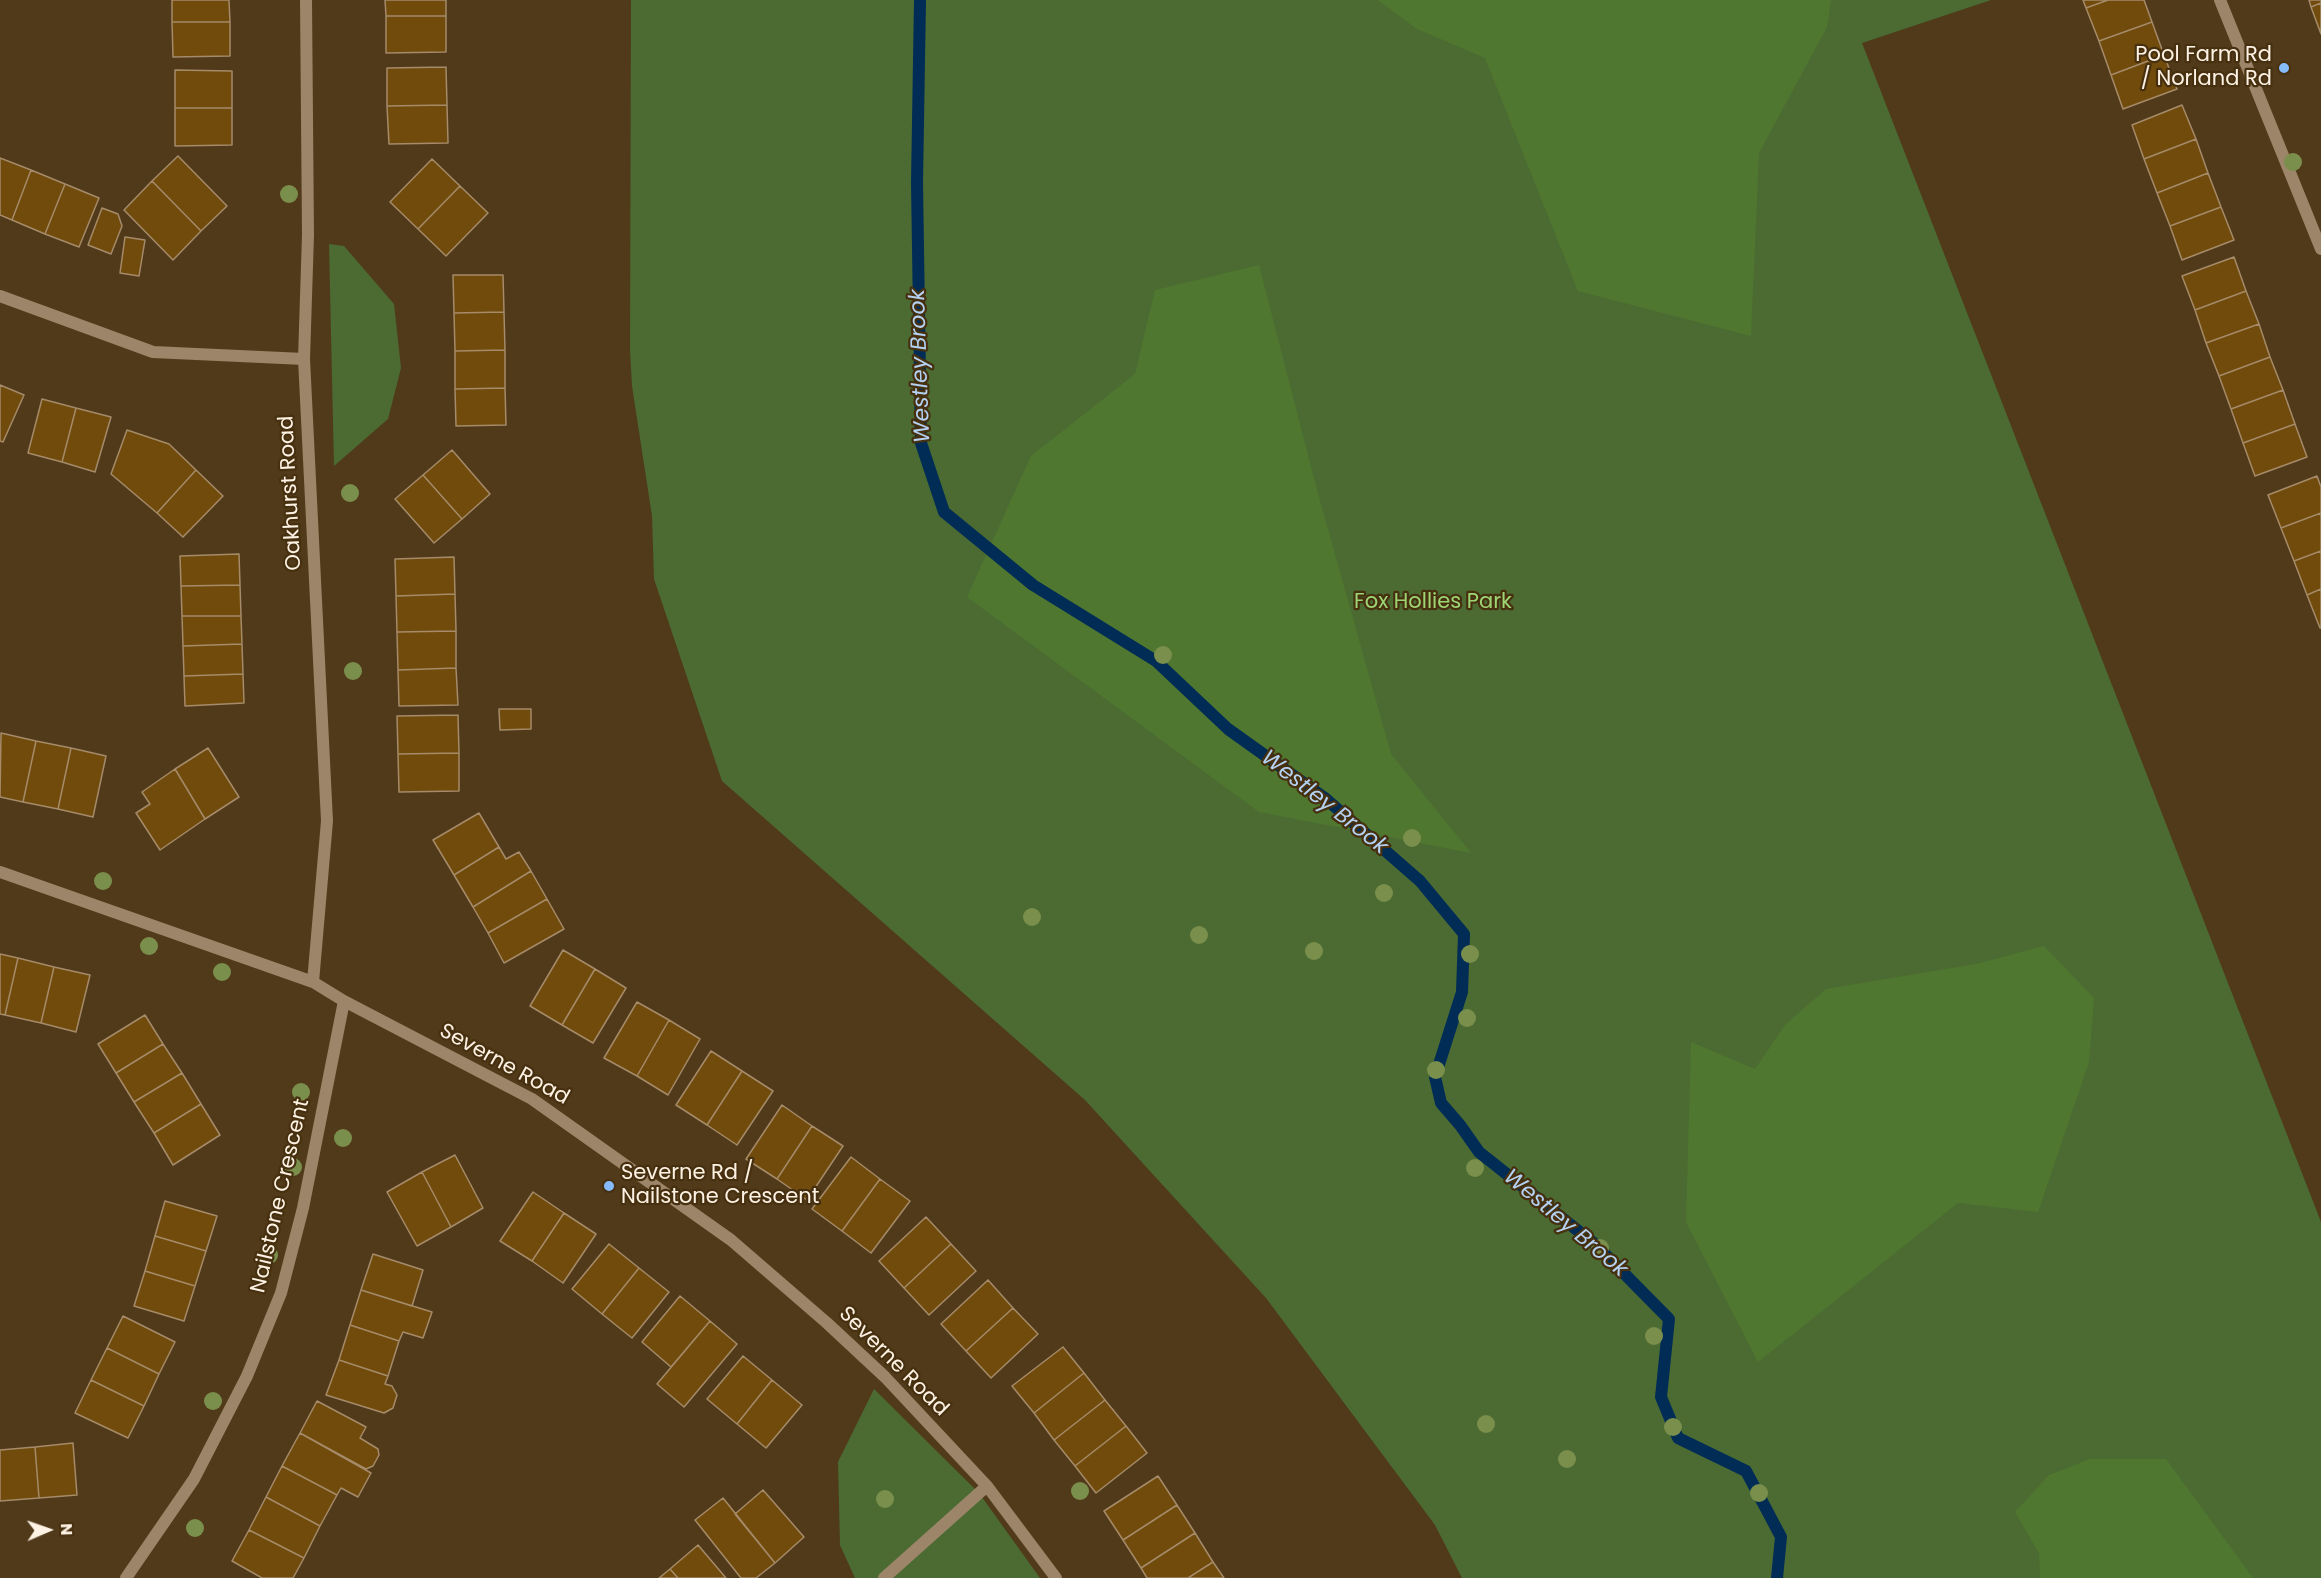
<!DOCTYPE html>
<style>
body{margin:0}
#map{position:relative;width:2321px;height:1578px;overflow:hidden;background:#513a1a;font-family:Poppins,sans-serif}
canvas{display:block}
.north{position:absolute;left:18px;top:1500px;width:60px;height:60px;-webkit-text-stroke:4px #46300f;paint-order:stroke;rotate:88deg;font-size:16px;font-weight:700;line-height:24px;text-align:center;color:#fef2e4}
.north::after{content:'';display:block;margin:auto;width:21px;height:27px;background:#fef2e4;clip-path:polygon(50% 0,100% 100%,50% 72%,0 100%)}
</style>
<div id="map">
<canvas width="2321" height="1578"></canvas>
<div class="north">N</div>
</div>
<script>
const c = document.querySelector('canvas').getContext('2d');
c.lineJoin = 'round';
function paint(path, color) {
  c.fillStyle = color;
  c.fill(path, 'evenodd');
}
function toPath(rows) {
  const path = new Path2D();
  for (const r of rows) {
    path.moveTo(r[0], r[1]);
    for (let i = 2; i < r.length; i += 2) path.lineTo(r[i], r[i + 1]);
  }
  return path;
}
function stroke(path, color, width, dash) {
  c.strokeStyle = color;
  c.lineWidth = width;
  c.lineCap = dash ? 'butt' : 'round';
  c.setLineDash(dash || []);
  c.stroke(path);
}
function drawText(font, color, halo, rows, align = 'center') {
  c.font = font + ' Poppins,sans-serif';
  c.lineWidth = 4.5;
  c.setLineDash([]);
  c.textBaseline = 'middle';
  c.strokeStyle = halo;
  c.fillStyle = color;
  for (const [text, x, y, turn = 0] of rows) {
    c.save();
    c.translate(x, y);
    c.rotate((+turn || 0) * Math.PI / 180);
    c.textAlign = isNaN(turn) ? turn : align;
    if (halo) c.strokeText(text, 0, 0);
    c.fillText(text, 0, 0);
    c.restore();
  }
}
paint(toPath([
 [631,0,1991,0,1862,43,2321,1222,2321,1578,1462,1578,1435,1525,1266,1298,1085,1100,722,781,654,579,652,516,632,386,630,349],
 [329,244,344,246,394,304,401,368,388,419,334,466],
 [874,1389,979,1493,1040,1578,855,1578,840,1545,838,1462]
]), '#4b6b33');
paint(toPath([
 [1378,0,1831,0,1827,27,1759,153,1751,336,1578,291,1485,58,1417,29],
 [1259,265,1317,490,1391,754,1471,853,1259,812,967,597,1031,456,1135,374,1155,290],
 [2044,946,2094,998,2089,1062,2038,1212,1958,1203,1758,1362,1686,1222,1691,1042,1755,1069,1786,1024,1826,989,1976,964],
 [2090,1459,2166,1459,2253,1578,2040,1578,2039,1553,2015,1512,2049,1475]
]), '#4f772f');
stroke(toPath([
 [920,0,917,183,921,443,944,512,1033,585,1156,661,1228,729,1326,799,1420,881,1464,934,1462,992,1435,1077,1441,1103,1460,1125,1479,1152,1596,1245,1669,1319,1661,1397,1678,1438,1746,1471,1781,1537,1777,1578]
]), '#012c56', 12);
const building = toPath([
 [172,0,229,0,230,22,172,22,172,0],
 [385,0,446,0,446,16,386,16,385,0],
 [2083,0,2108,0,2086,8,2083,0],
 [2108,0,2144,0,2152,22,2099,41,2086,8,2108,0],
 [2309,0,2321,0,2321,3,2311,7,2309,0],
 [2321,3,2321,34,2311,7,2321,3],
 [386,16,446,16,446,52,386,53,386,16],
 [172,22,230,22,230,56,173,57,172,22],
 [2152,22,2164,55,2111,75,2099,41,2152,22],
 [2164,55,2177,89,2123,109,2111,75,2164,55],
 [446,67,447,105,387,106,387,68,446,67],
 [175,70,232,71,232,108,175,108,175,70],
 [447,105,448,143,389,144,387,106,447,105],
 [2182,105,2196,139,2144,159,2132,125,2182,105],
 [175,108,232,108,232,145,175,146,175,108],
 [2196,139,2208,173,2157,193,2144,159,2196,139],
 [178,156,227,206,201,231,152,181,178,156],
 [0,158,31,170,12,220,0,215,0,158],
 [432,159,460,186,418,229,390,202,432,159],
 [31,170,65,184,45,234,12,220,31,170],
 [2208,173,2221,207,2170,226,2157,193,2208,173],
 [152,181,201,231,173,260,124,210,152,181],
 [65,184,99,198,79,247,45,234,65,184],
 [460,186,488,213,446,256,418,229,460,186],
 [2221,207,2234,240,2182,260,2170,226,2221,207],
 [102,208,118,214,122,226,111,254,88,245,102,208],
 [125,237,145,240,139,276,120,273,125,237],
 [2234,257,2246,291,2195,310,2182,276,2234,257],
 [453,275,503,275,504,312,454,313,453,275],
 [2246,291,2259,324,2206,343,2195,310,2246,291],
 [504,312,505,350,455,351,454,313,504,312],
 [2259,324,2270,357,2219,376,2206,343,2259,324],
 [505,350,505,388,455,389,455,351,505,350],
 [2270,357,2283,390,2231,409,2219,376,2270,357],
 [0,385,24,395,3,442,0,441,0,385],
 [505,388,506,425,456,426,455,389,505,388],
 [2283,390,2295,424,2243,443,2231,409,2283,390],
 [42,399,76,408,62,462,28,453,42,399],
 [76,408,111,417,95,472,62,462,76,408],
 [2295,424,2307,457,2255,476,2243,443,2295,424],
 [127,430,169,444,196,470,157,513,111,474,127,430],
 [452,450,490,494,462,519,423,475,452,450],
 [196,470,223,496,183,537,157,513,196,470],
 [423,475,462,519,434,543,395,499,423,475],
 [2317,476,2321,487,2321,513,2281,528,2268,495,2317,476],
 [2321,513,2321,551,2294,561,2281,528,2321,513],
 [2321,551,2321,589,2307,595,2294,561,2321,551],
 [239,554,240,585,181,586,180,556,239,554],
 [454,557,455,594,396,596,395,559,454,557],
 [240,585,241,616,182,616,181,586,240,585],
 [2321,589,2321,628,2320,628,2307,595,2321,589],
 [455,594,456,631,397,632,396,596,455,594],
 [182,616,241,616,242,644,183,646,182,616],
 [456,631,456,668,398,670,397,632,456,631],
 [242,644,243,674,184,676,183,646,242,644],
 [456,668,458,705,399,706,398,670,456,668],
 [243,674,244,703,185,706,184,676,243,674],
 [499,709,531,709,531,729,500,730,499,709],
 [458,715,459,753,398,754,397,716,458,715],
 [1,733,36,741,23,802,0,797,1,733],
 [36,741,71,748,58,809,23,802,36,741],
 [71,748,106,756,93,817,58,809,71,748],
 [208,748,239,797,205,819,175,769,208,748],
 [459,753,459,791,399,792,398,754,459,753],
 [175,769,205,819,160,850,136,813,150,804,142,792,175,769],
 [479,813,499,847,454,875,433,840,479,813],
 [499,847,506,859,519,852,531,871,473,907,454,875,499,847],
 [531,871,547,899,488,933,473,907,531,871],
 [547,899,564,929,504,963,488,933,547,899],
 [563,950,595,969,562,1025,530,1006,563,950],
 [0,954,18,958,5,1015,0,1014,0,954],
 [18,958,54,967,41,1023,5,1015,18,958],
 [54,967,90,975,76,1032,41,1023,54,967],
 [595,969,626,988,593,1043,562,1025,595,969],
 [637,1002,669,1020,637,1076,604,1058,637,1002],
 [145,1015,163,1044,116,1073,98,1044,145,1015],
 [669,1020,700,1039,668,1095,637,1076,669,1020],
 [163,1044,182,1073,134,1102,116,1073,163,1044],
 [711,1051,742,1071,707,1125,676,1105,711,1051],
 [742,1071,773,1091,737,1145,707,1125,742,1071],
 [182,1073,201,1104,154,1133,134,1102,182,1073],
 [201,1104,220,1135,173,1165,154,1133,201,1104],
 [782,1105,812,1126,777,1179,746,1159,782,1105],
 [812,1126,843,1146,807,1200,777,1179,812,1126],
 [455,1155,483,1208,451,1227,422,1172,455,1155],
 [851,1157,880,1179,842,1231,812,1209,851,1157],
 [422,1172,451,1227,417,1246,387,1192,422,1172],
 [880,1179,910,1201,871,1253,842,1231,880,1179],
 [533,1192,564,1213,532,1261,500,1241,533,1192],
 [165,1201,217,1216,206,1251,155,1236,165,1201],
 [564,1213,596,1234,563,1283,532,1261,564,1213],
 [926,1217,951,1244,904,1288,879,1261,926,1217],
 [155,1236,206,1251,195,1286,145,1271,155,1236],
 [609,1244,639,1268,602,1314,572,1289,609,1244],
 [951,1244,976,1271,929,1315,904,1288,951,1244],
 [373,1254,423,1270,412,1306,361,1290,373,1254],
 [639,1268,669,1292,632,1338,602,1314,639,1268],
 [145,1271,195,1286,184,1321,134,1306,145,1271],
 [988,1280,1013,1308,966,1351,941,1324,988,1280],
 [361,1290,432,1312,423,1338,403,1332,399,1341,350,1325,361,1290],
 [680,1296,710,1321,671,1367,642,1342,680,1296],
 [1013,1308,1038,1334,991,1378,966,1351,1013,1308],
 [123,1316,175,1342,159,1374,107,1348,123,1316],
 [710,1321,737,1344,684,1407,657,1384,710,1321],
 [350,1325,399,1341,388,1376,339,1360,350,1325],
 [1063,1347,1084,1373,1034,1413,1012,1386,1063,1347],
 [107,1348,159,1374,144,1406,91,1380,107,1348],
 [743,1356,772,1380,737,1424,707,1399,743,1356],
 [339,1360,388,1376,385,1384,392,1386,397,1395,393,1408,384,1413,326,1395,339,1360],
 [1084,1373,1105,1400,1054,1440,1034,1413,1084,1373],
 [91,1380,144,1406,128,1438,75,1413,91,1380],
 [772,1380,802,1405,766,1448,737,1424,772,1380],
 [1105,1400,1126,1426,1075,1466,1054,1440,1105,1400],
 [317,1401,366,1427,360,1438,378,1449,379,1455,373,1466,366,1469,300,1433,317,1401],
 [1126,1426,1147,1453,1096,1493,1075,1466,1126,1426],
 [300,1433,371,1473,358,1497,341,1488,337,1495,282,1466,300,1433],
 [73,1443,77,1495,39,1498,35,1447,73,1443],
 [35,1447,39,1498,0,1501,0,1450,35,1447],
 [282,1466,337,1495,320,1526,266,1497,282,1466],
 [1158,1476,1177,1505,1123,1540,1104,1511,1158,1476],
 [763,1490,804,1537,775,1563,735,1514,763,1490],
 [266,1497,320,1526,304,1558,249,1530,266,1497],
 [723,1498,775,1563,756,1578,741,1578,695,1520,723,1498],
 [1177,1505,1195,1533,1141,1568,1123,1540,1177,1505],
 [249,1530,304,1558,293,1578,262,1578,232,1561,249,1530],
 [1195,1533,1213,1562,1188,1578,1147,1578,1141,1568,1195,1533],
 [698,1545,726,1578,678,1578,670,1569,698,1545],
 [1213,1562,1224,1578,1188,1578,1213,1562],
 [670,1569,678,1578,659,1578,670,1569]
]);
paint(building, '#714b0c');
stroke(building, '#a58b69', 1.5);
stroke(toPath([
 [306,0,308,235,304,359,327,821,313,982],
 [2220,0,2321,249],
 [0,296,153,352,304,359],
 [0,872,313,982,344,1001,532,1099,731,1240,827,1323,885,1377,987,1486,1056,1578],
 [126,1578,194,1479,247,1376,281,1293,303,1208,344,1001],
 [884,1578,987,1486]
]), '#9c8568', 12);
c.fillStyle = '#7b8f4c';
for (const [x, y] of [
 [2293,162],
 [289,194],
 [350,493],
 [1163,655],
 [353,671],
 [1412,838],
 [103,881],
 [1384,893],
 [1032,917],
 [1199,935],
 [149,946],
 [1314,951],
 [1470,954],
 [222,972],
 [1467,1018],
 [1436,1070],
 [301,1092],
 [343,1138],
 [293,1167],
 [1475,1168],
 [1600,1248],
 [269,1255],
 [1654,1336],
 [213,1401],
 [1486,1424],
 [1673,1427],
 [1567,1459],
 [1080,1491],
 [1759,1493],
 [885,1499],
 [195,1528]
]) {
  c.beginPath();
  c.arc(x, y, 9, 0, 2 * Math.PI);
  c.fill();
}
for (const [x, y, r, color] of [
 [2284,68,6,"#85bbfb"],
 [609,1186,6,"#85bbfb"]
]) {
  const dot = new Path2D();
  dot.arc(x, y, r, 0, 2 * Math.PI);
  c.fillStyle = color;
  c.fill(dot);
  stroke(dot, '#46300f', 2);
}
drawText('21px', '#fef2e4', '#46300f', [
 ["Pool Farm Rd",2272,56],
 ["/ Norland Rd",2272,80],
 ["Severne Rd /",621,1174,"left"],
 ["Nailstone Crescent",621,1198,"left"]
], 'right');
drawText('21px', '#fef2e4', '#46300f', [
 ["Oakhurst Road",291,493,-93],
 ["Severne Road",504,1065,29],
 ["Nailstone Crescent",281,1196,-77],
 ["Severne Road",893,1362,45]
]);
drawText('21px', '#9dd574', '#46300f', [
 ["Fox Hollies Park",1433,603]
]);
drawText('italic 22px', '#b4d1f2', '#46300f', [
 ["Westley Brook",921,366,-92],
 ["Westley Brook",1324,803,38],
 ["Westley Brook",1565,1224,40]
]);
</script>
